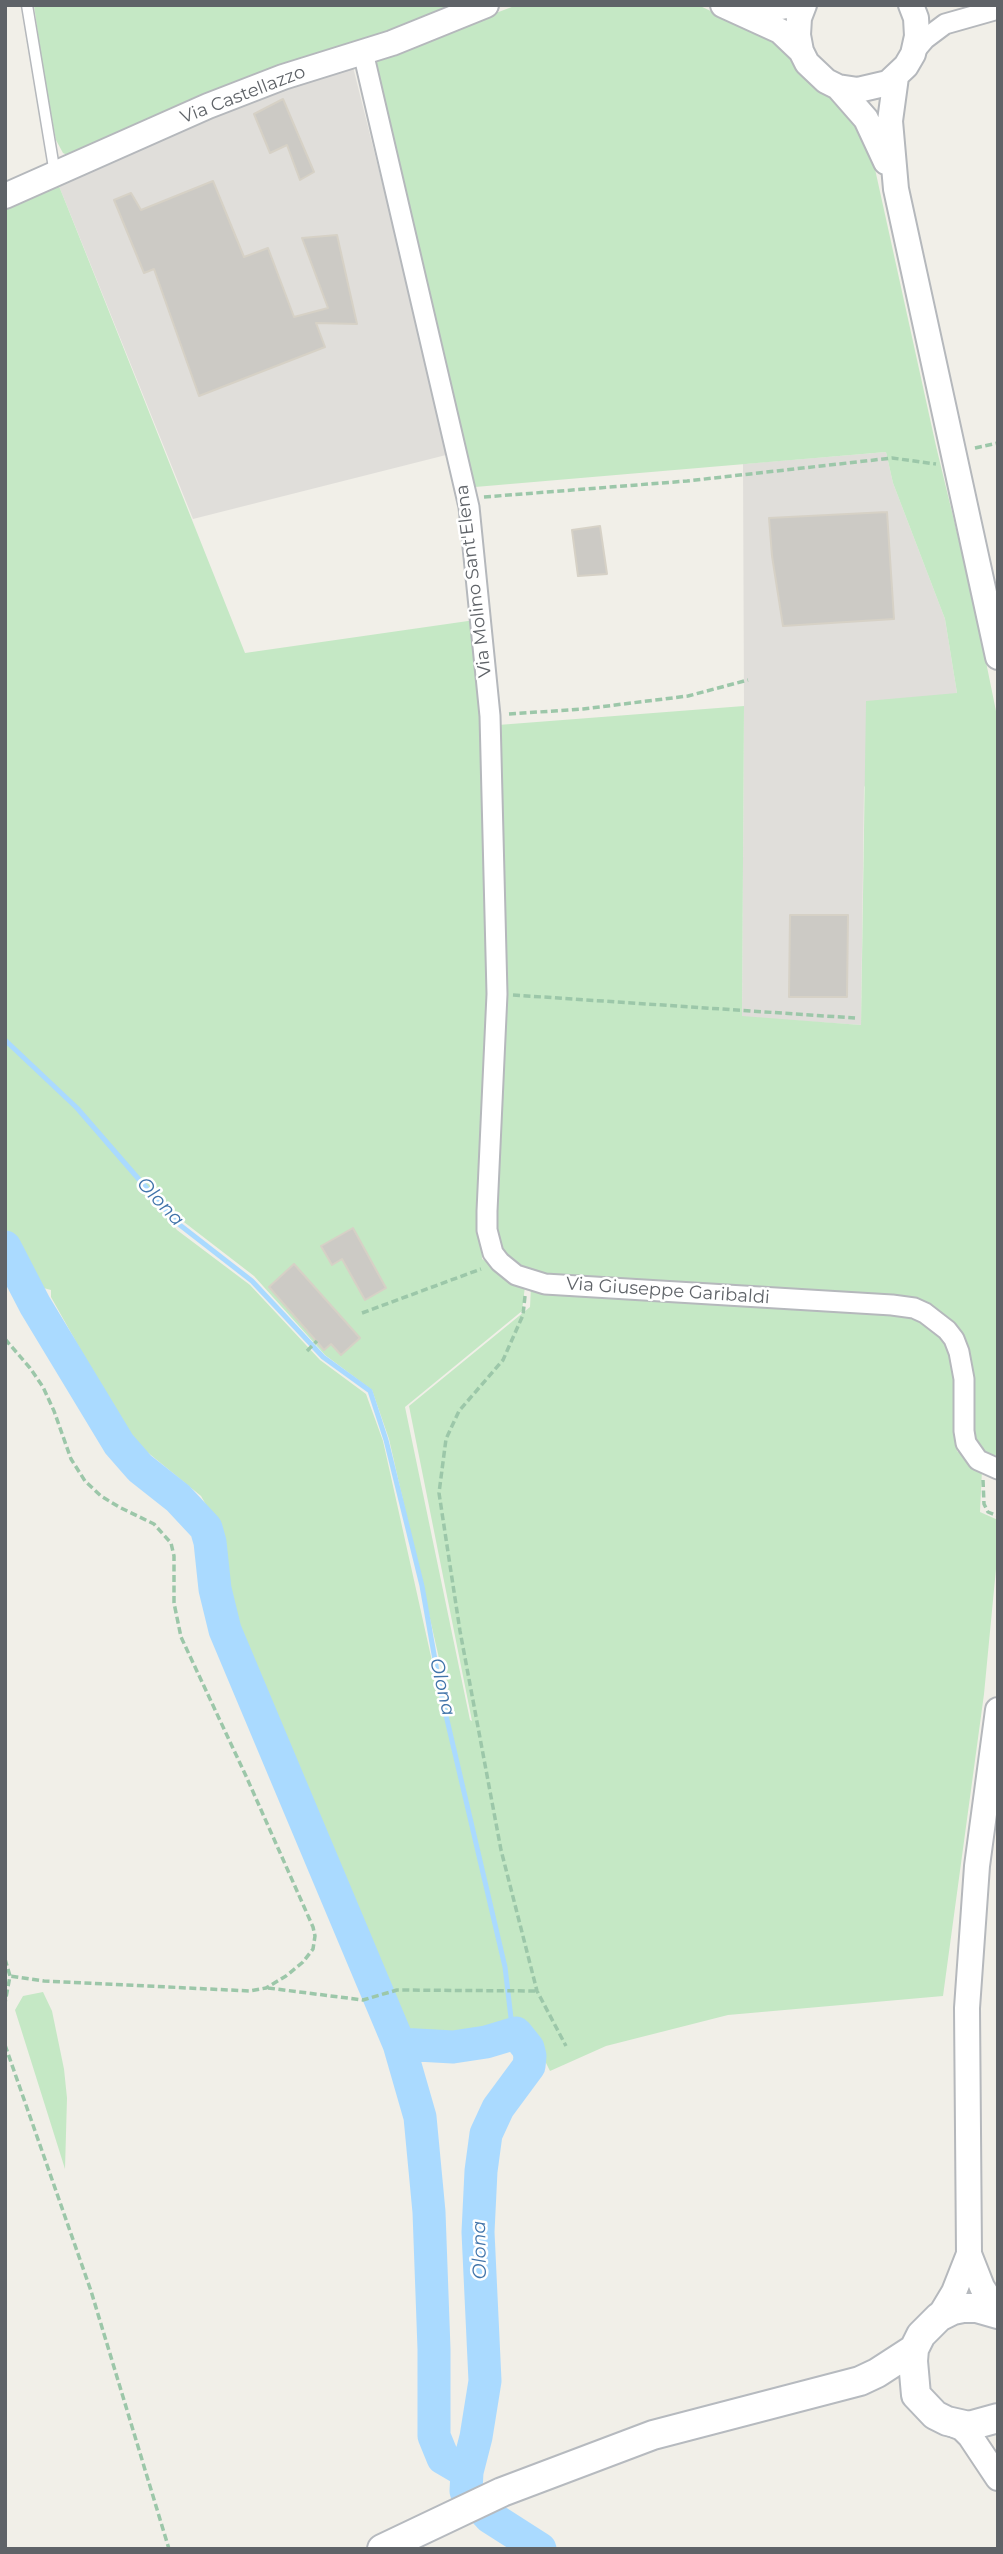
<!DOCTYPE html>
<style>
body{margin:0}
#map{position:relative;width:1003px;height:2554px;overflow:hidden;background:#f1efe8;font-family:Montserrat,sans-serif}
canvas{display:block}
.frame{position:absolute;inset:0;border:7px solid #5f6368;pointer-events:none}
</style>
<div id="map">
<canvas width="1003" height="2554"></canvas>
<div class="frame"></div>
</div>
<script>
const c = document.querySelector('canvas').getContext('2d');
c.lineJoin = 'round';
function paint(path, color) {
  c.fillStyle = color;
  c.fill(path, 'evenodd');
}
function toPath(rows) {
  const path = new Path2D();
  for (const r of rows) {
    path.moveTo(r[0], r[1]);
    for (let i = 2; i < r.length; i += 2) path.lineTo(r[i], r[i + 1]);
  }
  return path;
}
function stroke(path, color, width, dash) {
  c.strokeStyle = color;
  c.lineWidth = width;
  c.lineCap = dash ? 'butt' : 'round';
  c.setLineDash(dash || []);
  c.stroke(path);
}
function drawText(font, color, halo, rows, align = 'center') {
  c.font = font + ' Montserrat,sans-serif';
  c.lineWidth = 5;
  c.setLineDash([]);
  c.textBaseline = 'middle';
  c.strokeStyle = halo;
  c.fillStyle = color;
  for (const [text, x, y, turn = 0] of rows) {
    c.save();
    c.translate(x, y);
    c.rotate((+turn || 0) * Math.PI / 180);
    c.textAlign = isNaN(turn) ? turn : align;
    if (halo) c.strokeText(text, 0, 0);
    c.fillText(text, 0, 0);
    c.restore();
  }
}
paint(toPath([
 [352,63,450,454,193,519,57,181,124,151],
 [886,452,893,483,945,619,957,693,864,787,861,1025,742,1017,744,706,743,464]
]), '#e0deda');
paint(toPath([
 [34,5,477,5,71,157,63,153,56,140,45,85],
 [517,5,698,5,787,47,799,71,848,114,873,160,936,446,974,603,998,721,998,1456,989,1455,977,1447,955,1327,935,1309,926,1304,539,1276,508,1261,500,1246,494,1222,498,725,744,706,742,1016,861,1025,866,701,957,693,945,619,893,483,886,452,475,487,375,59],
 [57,181,245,653,475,620,486,801,488,1018,481,1234,482,1259,525,1286,522,1311,405,1407,470,1720,472,1721,409,1406,530,1307,531,1287,908,1314,932,1326,943,1338,950,1352,954,1369,953,1409,957,1451,982,1470,980,1512,998,1520,998,1548,984,1694,943,1996,728,2015,606,2046,550,2071,529,2029,506,2026,462,2038,403,2038,385,1973,319,1826,283,1729,238,1622,229,1583,223,1535,201,1496,130,1438,51,1297,51,1290,5,1278,5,206],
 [150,1198,166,1202,180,1219,254,1276,325,1355,372,1390,389,1439,441,1667,442,1694,436,1688,434,1670,383,1441,366,1394,320,1360,250,1285,177,1230],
 [43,1992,52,2011,64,2069,67,2098,65,2169,15,2010,23,1996]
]), '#c5e8c5');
stroke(toPath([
 [5,1040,77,1108,176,1222,252,1281,323,1357,370,1391,386,1440,422,1586,441,1694,505,1967,511,2018,516,2033]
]), '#aadaff', 5);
stroke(toPath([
 [5,1247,35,1305,119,1444,140,1468,178,1498,206,1528,210,1542,215,1589,225,1630,399,2044,420,2117,429,2212,434,2349,434,2436,443,2458,467,2472,466,2491,490,2517,540,2549],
 [399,2044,453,2047,486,2042,516,2033,528,2048,530,2056,529,2066,498,2108,486,2134,481,2171,478,2232,485,2381,476,2437,467,2472]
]), '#aadaff', 33);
const building = toPath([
 [283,99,314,172,300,180,287,145,270,153,254,114,283,99],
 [213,181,244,257,268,248,294,317,328,308,302,238,337,235,357,324,316,323,325,347,199,396,154,269,144,273,114,200,131,193,141,210,213,181],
 [887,512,894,619,783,626,772,556,769,518,887,512],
 [600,526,607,574,578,576,572,530,600,526],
 [790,915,848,915,847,997,789,997,790,915],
 [353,1228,386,1288,365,1300,342,1259,332,1265,321,1246,353,1228],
 [294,1264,360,1338,341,1355,331,1344,324,1350,269,1287,294,1264]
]);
paint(building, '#cccac5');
stroke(building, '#d6d1c6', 2);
const service = toPath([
 [27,5,55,174]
]);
const minor = toPath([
 [363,52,469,507,490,716,497,994,487,1211,487,1230,493,1253,500,1262,516,1275,545,1284,892,1305,914,1308,925,1313,947,1330,954,1339,959,1352,964,1379,964,1431,966,1443,978,1460,998,1469],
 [913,53,925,39,945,24,998,9]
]);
const tertiary = toPath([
 [723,5,780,31,801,51],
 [804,5,799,18,798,35,801,51,807,63,826,81,838,87,858,90,888,83,906,66,913,54,917,36,916,18,911,5],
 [741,8,770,9,792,5],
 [896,77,890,121,896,189,998,657],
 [838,87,866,119,886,162],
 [5,196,208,106,283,77,392,43,486,5],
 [969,2254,982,2287,998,2312],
 [939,2317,954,2292,969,2254,967,2008,977,1866,998,1710],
 [947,2422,962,2428,970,2436,998,2478]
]);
const secondary = toPath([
 [998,2314,977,2308,963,2308,953,2310,939,2317,921,2335,914,2349,913,2361,916,2395,935,2415,947,2421,969,2426,998,2418],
 [382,2549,502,2492,653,2435,860,2381,877,2373,914,2349]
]);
stroke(service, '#b5b8bc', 13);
stroke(minor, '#b5b8bc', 23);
stroke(tertiary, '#b5b8bc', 28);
stroke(secondary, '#b6babf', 32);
stroke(toPath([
 [975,448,998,443],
 [484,497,687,481,892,458,936,464],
 [509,714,583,709,688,696,748,680],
 [513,995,855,1018],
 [525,1296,523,1315,503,1360,459,1411,446,1439,439,1493,460,1631,501,1850,537,1991,566,2046],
 [362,1313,481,1269],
 [5,1339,30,1368,43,1387,54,1411,71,1459,85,1481,101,1496,119,1507,154,1524,171,1543,174,1556,174,1603,181,1637,246,1776,313,1927,315,1936,313,1949,303,1962,286,1976,266,1988,250,1991,44,1981,10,1976],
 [307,1351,317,1341],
 [983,1480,984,1504,988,1512,998,1516],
 [5,1959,10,1976,5,2003],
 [268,1988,363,2000,397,1990,537,1991],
 [5,2045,91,2291,169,2549]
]), '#9cc7a9', 3.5, [7, 3.5]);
stroke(service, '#fff', 10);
stroke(minor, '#fff', 19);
stroke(tertiary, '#fff', 24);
stroke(secondary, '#fff', 28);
drawText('18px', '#5f6368', '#fff', [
 ["Via Castellazzo",243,95,-21],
 ["Via Molino Sant'Elena",474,581,-97],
 ["Via Giuseppe Garibaldi",668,1291,4]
]);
drawText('italic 19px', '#4174aa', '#fff', [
 ["Olona",160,1202,47],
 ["Olona",442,1687,77],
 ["Olona",480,2250,-91]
]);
</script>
